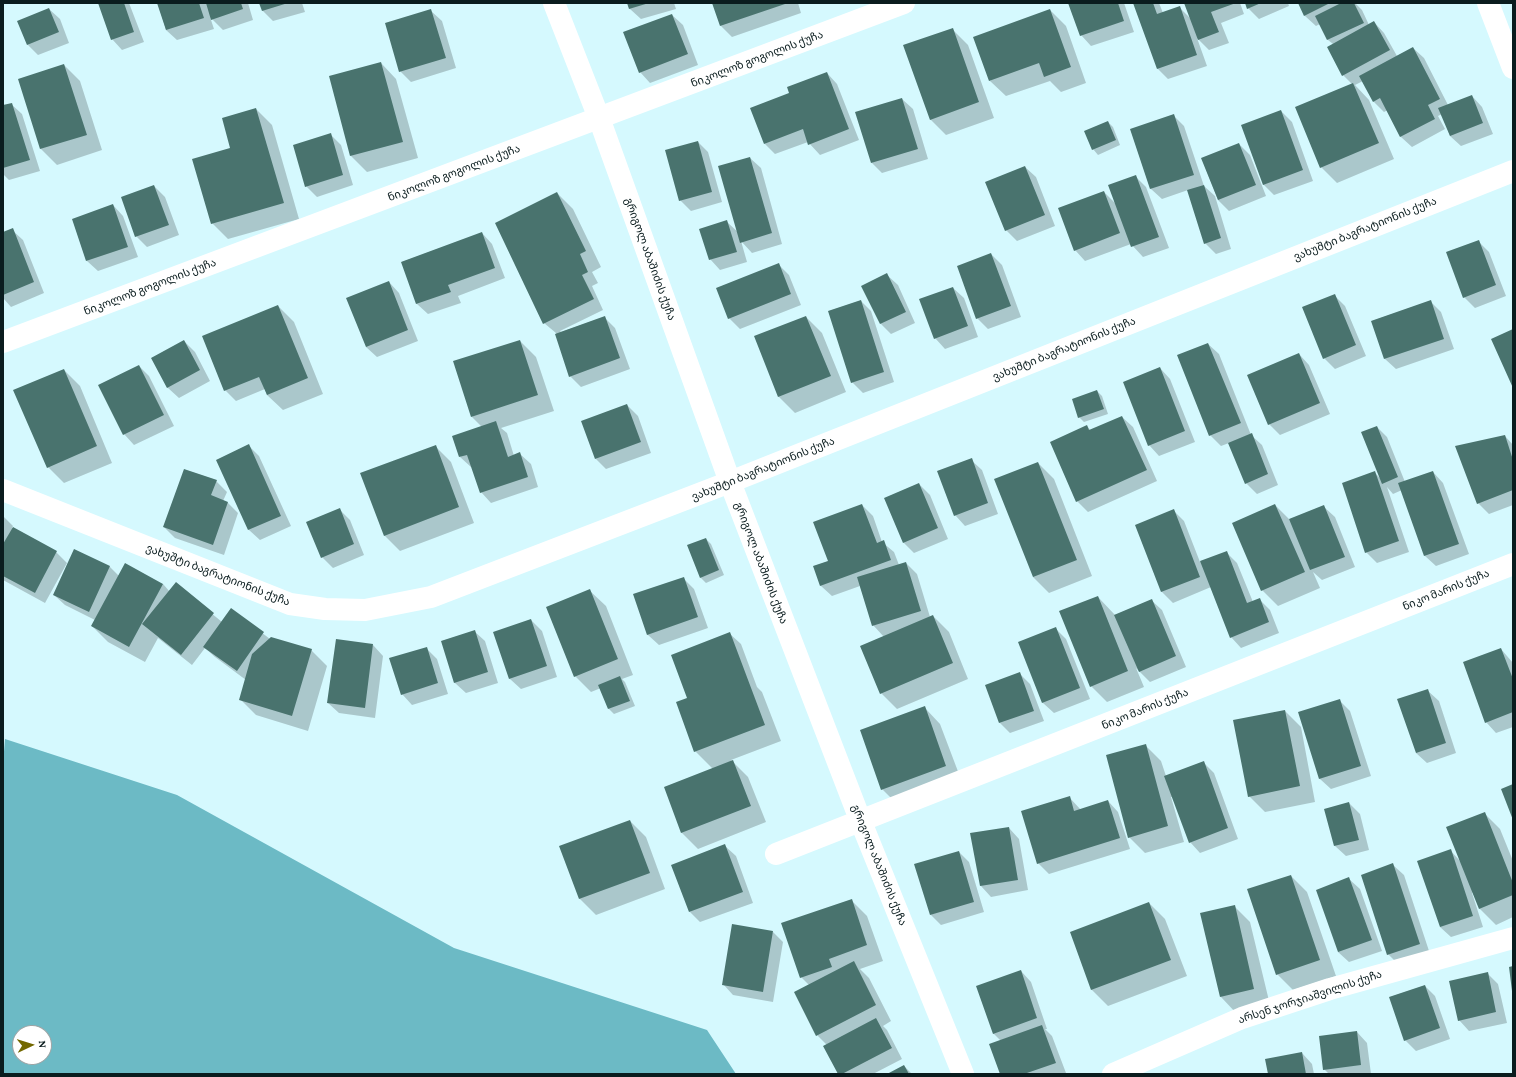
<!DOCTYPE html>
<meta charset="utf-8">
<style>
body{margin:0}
#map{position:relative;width:1516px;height:1077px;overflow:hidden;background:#d5f9fe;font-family:"Crimson Pro",serif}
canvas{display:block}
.frame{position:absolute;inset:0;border:4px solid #0a1c1e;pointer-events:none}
.north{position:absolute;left:12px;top:1025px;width:40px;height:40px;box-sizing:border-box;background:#fff;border:1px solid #9da4a5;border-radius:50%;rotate:86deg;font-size:11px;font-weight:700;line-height:16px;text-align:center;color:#0a1c1e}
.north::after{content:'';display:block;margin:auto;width:14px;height:18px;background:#736800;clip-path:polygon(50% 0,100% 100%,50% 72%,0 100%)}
</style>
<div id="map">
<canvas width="1516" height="1077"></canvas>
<div class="frame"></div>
<div class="north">N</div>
</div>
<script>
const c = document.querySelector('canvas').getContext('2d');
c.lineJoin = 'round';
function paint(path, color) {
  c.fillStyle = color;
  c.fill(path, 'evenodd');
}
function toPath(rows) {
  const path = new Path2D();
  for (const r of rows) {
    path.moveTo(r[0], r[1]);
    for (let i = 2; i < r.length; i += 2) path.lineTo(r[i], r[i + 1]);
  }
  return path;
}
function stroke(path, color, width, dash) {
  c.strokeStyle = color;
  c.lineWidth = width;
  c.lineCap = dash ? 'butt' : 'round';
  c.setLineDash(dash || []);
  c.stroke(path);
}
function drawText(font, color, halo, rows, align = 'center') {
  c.font = font + ' "Crimson Pro","Noto Sans Georgian",serif';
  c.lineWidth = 3.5;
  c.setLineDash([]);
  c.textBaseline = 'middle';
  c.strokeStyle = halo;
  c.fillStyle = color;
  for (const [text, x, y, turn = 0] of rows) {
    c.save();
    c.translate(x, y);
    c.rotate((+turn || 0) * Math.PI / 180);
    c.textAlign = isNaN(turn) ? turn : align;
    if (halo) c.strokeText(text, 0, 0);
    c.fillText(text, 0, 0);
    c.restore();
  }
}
paint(toPath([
 [5,739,177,795,454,948,707,1030,736,1074,3,1074,3,764],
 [20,1033,44,1033,44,1057,20,1057]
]), '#6cbac5');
paint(toPath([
 [99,3,129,3,144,42,122,50,112,39],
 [158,3,248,3,253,20,223,30,210,17,214,29,177,40,166,30],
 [261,3,302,3,305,12,273,21,263,11],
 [628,3,674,3,676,9,641,19,630,9],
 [713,3,798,3,801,13,732,37,721,26],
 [1069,3,1124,3,1134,32,1091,46,1081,35],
 [1134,3,1159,3,1163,13,1179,7,1191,19,1185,3,1240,3,1244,14,1221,23,1229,43,1209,50,1197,38,1207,66,1168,79,1158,69],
 [1246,3,1288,3,1289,6,1259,19,1248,8],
 [1299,3,1355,3,1362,10,1369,25,1374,22,1384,33,1397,56,1413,48,1424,58,1448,105,1472,96,1482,107,1493,134,1461,146,1450,136,1442,114,1438,116,1445,129,1412,147,1401,137,1388,110,1384,112,1374,102,1363,81,1355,85,1369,100,1394,159,1337,183,1321,167,1352,84,1343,75,1333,44,1328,40,1320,24,1316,26,1305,16],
 [49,9,60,19,69,43,38,55,28,45],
 [1050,10,1066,26,1086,83,1061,92,1050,81,1006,96,990,81],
 [431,11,442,21,456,68,411,82,400,71],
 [672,15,683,25,698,65,650,83,640,72],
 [952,29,968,45,994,118,946,135,930,119],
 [381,63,396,79,418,158,367,172,351,156,330,77],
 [64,65,80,81,102,150,57,165,41,149,19,80],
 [827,73,837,84,859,140,820,155,808,142,775,154,765,144,790,93],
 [902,99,913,109,928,159,882,173,872,163],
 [11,104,22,114,40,171,9,180,3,174,3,106],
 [256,109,272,125,299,219,228,239,212,223,232,149],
 [1281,111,1292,122,1313,181,1274,195,1263,184],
 [1173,115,1184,126,1204,186,1215,196,1231,249,1216,254,1205,243,1188,190,1162,199,1151,189,1131,130],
 [1108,122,1113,127,1120,145,1098,155,1093,149],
 [330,134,341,145,353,185,317,197,306,186],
 [698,142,708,152,722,202,691,211,680,200],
 [1239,144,1250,155,1266,196,1229,211,1218,200,1202,159],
 [750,158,761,168,782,244,752,253,741,241,747,262,720,270,710,259,727,222,739,233],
 [1025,167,1036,177,1055,226,1017,241,1006,230],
 [1136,177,1146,187,1169,248,1143,257,1131,244,1085,261,1075,250,1104,192,1116,204],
 [154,186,165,197,179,235,147,247,136,236],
 [557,193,573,209,601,267,592,272,598,283,592,286,603,310,560,331,561,332,604,317,615,328,630,369,581,387,570,376,556,333,544,323],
 [113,205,123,216,138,257,98,271,87,261],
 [12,230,23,240,44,293,11,307,3,298,3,233],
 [482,233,492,244,505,278,458,296,461,303,428,314,417,304,402,262],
 [1478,241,1489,252,1506,296,1475,308,1464,297],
 [991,254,1002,265,1021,317,988,329,977,318],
 [779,265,789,275,801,305,740,329,729,318],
 [887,275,898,285,915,323,891,334,881,324,863,286],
 [389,282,399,293,418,341,377,357,366,347],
 [953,288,964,298,978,337,945,349,935,338],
 [1334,295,1345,306,1366,356,1335,369,1324,358],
 [861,301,871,311,894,382,863,393,852,382],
 [1430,301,1441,312,1454,349,1396,369,1385,359,1372,321],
 [278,306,294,322,323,394,283,410,267,395,265,389,236,401,225,390],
 [806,317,822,333,846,392,795,413,779,397,755,337],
 [184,341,195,352,210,381,179,398,168,388,152,358],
 [520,341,536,357,554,411,501,428,507,433,514,456,520,454,531,464,538,487,491,503,481,492,472,467,471,467,460,457,482,427,472,417],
 [1208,344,1219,354,1251,435,1262,445,1278,485,1257,494,1246,483,1229,443,1221,446,1210,435],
 [1299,354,1309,365,1330,414,1280,435,1269,424],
 [139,366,149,376,174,426,134,445,124,434],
 [1160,368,1170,379,1195,442,1159,456,1149,445],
 [64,370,80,386,112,463,64,483,48,467],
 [1097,391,1102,396,1108,414,1084,422,1079,417],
 [627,405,638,416,651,453,606,469,596,459],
 [1122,417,1133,427,1157,481,1088,512,1077,501,1087,426,1091,431],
 [1377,427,1387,437,1405,482,1433,472,1443,483,1469,554,1436,566,1425,556,1402,490,1393,494,1387,487,1409,552,1377,563,1366,552,1375,473,1381,479],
 [1505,436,1513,445,1513,505,1489,514,1478,503],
 [248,445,259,456,291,526,260,540,249,530,217,460],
 [435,446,451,462,474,523,400,551,384,535],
 [971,460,982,470,998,514,965,526,955,515],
 [1038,463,1054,479,1092,576,1049,593,1033,577],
 [216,481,227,492,223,501,228,503,238,513,224,555,175,538,164,527],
 [919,484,930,495,948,539,914,553,904,543],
 [862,505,873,516,882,542,894,552,899,565,906,563,917,574,930,617,933,616,949,632,968,679,897,709,881,693,884,637,873,625,860,586,832,596,821,586,814,567,829,561],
 [1275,505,1290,520,1324,507,1335,517,1355,567,1322,580,1313,572,1320,588,1278,606,1262,590],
 [340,510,350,520,364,555,333,568,322,557],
 [1174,511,1184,521,1200,562,1226,552,1237,563,1253,602,1259,599,1270,610,1279,633,1241,648,1231,637,1211,587,1173,603,1162,592,1136,525],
 [3,516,13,526,12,528,56,552,67,563,45,603,3,580],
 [706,539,711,544,724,575,706,583,701,578],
 [75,550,110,567,119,576,163,584,170,592,176,584,222,622,231,609,270,639,311,650,327,666,308,731,256,715,240,699,246,680,215,657,205,648,192,665,158,638,145,662,108,642,92,626,95,620,65,605,54,595],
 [683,578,694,589,708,628,659,645,648,635,634,595],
 [590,591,606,606,633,675,622,679,625,682,635,706,614,714,609,709,601,688,591,692,575,676],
 [1098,597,1115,615,1151,600,1162,610,1186,667,1150,682,1136,668,1144,687,1107,702,1091,686],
 [531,620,542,631,557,677,521,689,510,679],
 [1055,628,1066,639,1090,699,1054,713,1043,703],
 [474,631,485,641,498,683,466,693,455,683,442,641],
 [730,634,741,644,757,687,762,692,781,741,731,760,748,777,766,822,698,849,682,833,665,787,713,769,695,751,689,698],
 [373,645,383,656,375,718,339,713,328,703],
 [426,648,437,659,448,694,412,705,402,694],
 [1501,649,1513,663,1513,727,1496,733,1486,722],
 [1019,673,1030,684,1044,721,1010,733,1000,723],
 [1428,691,1439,701,1456,753,1427,763,1416,753],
 [1339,700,1350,711,1371,776,1331,789,1320,779,1299,713],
 [925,708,940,724,962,782,898,805,882,789],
 [1285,711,1301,727,1315,802,1265,812,1249,796],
 [1145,745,1161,761,1166,776,1203,762,1214,773,1238,839,1200,853,1190,842,1173,797,1171,797,1184,842,1145,853,1129,837],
 [1069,797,1081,810,1108,801,1118,812,1130,849,1049,874,1038,863],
 [1349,803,1360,814,1369,850,1346,856,1335,846],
 [1484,813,1500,829,1513,861,1513,917,1496,925,1480,909,1473,892,1472,893,1483,927,1451,937,1440,927,1450,850,1460,861],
 [630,821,646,837,665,889,596,915,580,899,561,847],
 [1009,828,1019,839,1028,890,991,897,981,886,971,834],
 [725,846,736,856,753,903,700,922,690,912],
 [959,852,969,862,984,912,941,925,931,915],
 [1393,865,1404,875,1430,954,1399,965,1388,954],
 [1291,876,1307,892,1336,976,1293,990,1277,974],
 [1349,879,1360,889,1382,951,1349,962,1338,952],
 [851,900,867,916,883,961,860,969,869,978,891,1021,883,1026,887,1030,902,1059,873,1074,839,1074,827,1045,817,1035,809,985,801,977],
 [1149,903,1165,919,1187,976,1108,1006,1092,990,1071,933],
 [1234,906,1250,922,1270,1005,1236,1013,1221,997],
 [773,932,783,942,773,1002,733,995,723,984],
 [1021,971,1031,982,1047,1029,1045,1029,1052,1036,1066,1073,1001,1074,1001,1041,993,1033],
 [1487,973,1498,984,1507,1023,1469,1031,1459,1020],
 [1425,986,1435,996,1450,1039,1416,1051,1405,1040],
 [1357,1032,1367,1043,1371,1074,1329,1074,1324,1069],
 [1302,1053,1312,1064,1314,1074,1269,1074],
 [904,1066,912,1074,889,1074]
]), '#0003');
paint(toPath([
 [98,3,124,3,134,32,111,40],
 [157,3,199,3,204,18,166,30],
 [206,3,241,3,243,9,211,20],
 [259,3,288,3,262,11],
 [627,3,649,3,629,9],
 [712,3,788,3,720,26],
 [1068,3,1118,3,1124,21,1080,36],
 [1133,3,1153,3,1157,14,1180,6,1197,55,1157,69],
 [1184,3,1236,3,1211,12,1219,32,1198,40],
 [1245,3,1261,3,1247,9],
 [1298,3,1330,3,1304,16],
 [1341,3,1354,3,1364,23,1327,40,1315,16],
 [49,8,59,32,27,45,17,21],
 [431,9,446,58,399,72,385,23],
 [1050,9,1071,67,1044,77,1039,63,989,81,973,37],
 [672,14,688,54,639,73,623,32],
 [1374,21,1390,50,1342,76,1327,47],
 [953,28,979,102,930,120,903,45],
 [1413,47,1440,99,1428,105,1435,119,1400,137,1380,98,1373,102,1359,76],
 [381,62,403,142,350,156,329,76],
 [64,64,87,135,40,149,18,79],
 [827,72,849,129,808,145,803,129,764,144,750,108,789,93,787,87],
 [1353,83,1379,143,1320,168,1295,107],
 [1472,95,1483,123,1450,136,1438,108],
 [902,98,918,149,871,163,855,112],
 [12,103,30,160,3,168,3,105],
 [256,108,284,203,211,224,192,159,230,148,222,118],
 [1281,110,1303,170,1263,185,1241,125],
 [1174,114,1194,175,1150,189,1130,129],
 [1108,121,1116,140,1092,150,1084,131],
 [331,133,343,175,305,187,293,145],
 [698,141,712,192,679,201,665,150],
 [1239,143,1256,185,1218,200,1201,158],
 [750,157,772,233,740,243,718,166],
 [1025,166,1045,215,1005,231,985,182],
 [1136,175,1159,237,1131,247,1108,185],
 [154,185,169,225,135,237,121,197],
 [1204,185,1221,238,1204,244,1187,190],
 [1104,191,1120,233,1074,251,1058,208],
 [557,192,586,251,580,254,588,272,582,275,594,299,543,324,495,223],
 [113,204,128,247,86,261,72,219],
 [727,220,737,252,709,260,699,229],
 [13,228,34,282,3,295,3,232],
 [482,232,495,268,448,285,451,292,416,304,401,262],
 [1479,240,1496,285,1463,298,1446,252],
 [991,253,1011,306,976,319,957,266],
 [779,263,791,294,728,319,716,288],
 [887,273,906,312,880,324,861,286],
 [389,281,408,330,366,347,346,298],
 [953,287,968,326,934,339,919,299],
 [1335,294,1356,345,1323,359,1302,307],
 [861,300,884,372,851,383,828,311],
 [1431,300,1444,339,1384,359,1371,321],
 [278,305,308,378,267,395,259,377,224,391,202,336],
 [605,316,620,358,569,377,555,334],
 [806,316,831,376,778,397,754,336],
 [1513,329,1513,388,1491,339],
 [184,340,200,370,167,388,151,358],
 [520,340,538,395,471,417,453,361],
 [1208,343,1241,423,1209,436,1177,355],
 [1299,353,1320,403,1268,425,1247,375],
 [139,365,164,415,123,435,98,385],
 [1160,367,1185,431,1148,446,1123,382],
 [64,369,97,446,47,468,13,390],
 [1097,390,1104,409,1078,418,1072,399],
 [627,404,641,442,595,459,581,421],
 [1122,416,1147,470,1076,502,1050,442,1087,425,1089,430],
 [496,421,508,457,520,452,528,477,480,493,467,455,459,457,452,436],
 [1377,426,1398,477,1382,484,1361,432],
 [1252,433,1268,474,1245,484,1228,443],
 [1505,435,1513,460,1513,490,1477,504,1455,446],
 [249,444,281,516,248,530,216,460],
 [436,445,459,507,384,536,360,473],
 [972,458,988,503,954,516,937,471],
 [1038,462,1077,560,1033,577,994,479],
 [184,469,217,480,211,495,228,502,213,545,163,527],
 [1375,471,1399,541,1365,553,1342,483],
 [1433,471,1459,544,1424,556,1398,483],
 [919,483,938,528,903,543,884,498],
 [862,504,877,543,884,540,891,560,820,586,813,566,828,561,813,522],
 [1275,504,1305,572,1261,591,1232,523],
 [1324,505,1345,557,1310,570,1289,519],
 [340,508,354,544,321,558,306,522],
 [1174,509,1200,577,1161,592,1135,525],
 [13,527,57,551,35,593,3,576,3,544],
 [706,538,719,570,700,578,687,545],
 [74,549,110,566,89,612,53,595],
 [1227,551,1247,603,1260,598,1269,622,1230,638,1200,561],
 [906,562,921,611,872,626,857,577],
 [125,563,163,584,129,647,91,626],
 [684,577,698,617,647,635,633,594],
 [176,582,214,613,181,655,142,624],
 [590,589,618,659,574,677,546,607],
 [1098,596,1128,671,1090,687,1059,611],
 [1152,599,1176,656,1139,672,1114,615],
 [231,608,264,632,237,671,203,647],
 [933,615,953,663,880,694,860,646],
 [531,619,547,666,509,679,493,632],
 [1056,627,1080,688,1042,703,1018,642],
 [475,630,488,672,454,683,441,641],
 [730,632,765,725,694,752,676,702,687,698,671,655],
 [271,637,312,649,292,716,239,700,252,654],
 [336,639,373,644,365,708,327,703],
 [427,647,438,683,401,695,389,658],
 [1501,648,1513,679,1513,712,1485,723,1463,662],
 [1020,672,1034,711,999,723,985,685],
 [620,676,630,701,608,709,598,685],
 [1428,689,1446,743,1416,753,1397,699],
 [1340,699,1361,766,1319,779,1298,712],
 [925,706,946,766,881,790,860,730],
 [1285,710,1300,786,1248,797,1233,720],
 [1146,744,1168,826,1128,838,1106,755],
 [733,760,751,806,681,833,664,787],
 [1204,761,1228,828,1189,843,1164,776],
 [1513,784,1513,820,1501,789],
 [1070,796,1074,811,1108,800,1120,838,1037,864,1021,811],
 [1349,802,1359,840,1334,846,1324,809],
 [1485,812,1513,883,1513,895,1479,909,1446,827],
 [630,820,650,873,579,899,559,846],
 [1009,827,1018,880,980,886,970,833],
 [725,844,743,892,689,912,671,865],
 [1451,849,1473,916,1440,927,1417,861],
 [959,851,974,902,930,915,914,864],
 [1393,863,1420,944,1387,955,1361,875],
 [1291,875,1320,960,1276,975,1247,889],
 [1349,877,1372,940,1338,952,1316,890],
 [852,899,867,945,829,959,832,967,800,978,781,923],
 [1149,902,1171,960,1091,990,1070,932],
 [1235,905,1254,989,1220,997,1200,913],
 [732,924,773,931,763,992,722,985],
 [854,961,876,1005,816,1036,794,992],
 [1513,966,1513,991,1512,991,1509,967],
 [1021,970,1037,1018,993,1034,976,986],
 [1488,972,1496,1012,1458,1021,1449,981],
 [1425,985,1440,1028,1404,1041,1389,997],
 [876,1018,892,1048,842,1074,838,1074,823,1046],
 [1042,1025,1056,1063,1024,1074,1000,1074,989,1044],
 [1357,1031,1361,1065,1323,1070,1319,1036],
 [1302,1052,1306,1074,1268,1074,1265,1059],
 [904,1065,909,1074,887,1074]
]), '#49736e');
stroke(toPath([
 [554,3,599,118,730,482,861,822,963,1074],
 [1488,3,1513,68],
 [3,342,904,3],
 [3,490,290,604,325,609,365,610,431,597,730,482,1513,171],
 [776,854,1513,564],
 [1113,1074,1242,1018,1330,989,1513,938]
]), '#fff', 22);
drawText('11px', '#0a1c1e', '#fff', [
 ["ნიკოლოზ გოგოლის ქუჩა",757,59,-21],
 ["ნიკოლოზ გოგოლის ქუჩა",454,173,-21],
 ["ვახუშტი ბაგრატიონის ქუჩა",1365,229,-22],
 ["გრიგოლ აბაშიძის ქუჩა",650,259,70],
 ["ნიკოლოზ გოგოლის ქუჩა",150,287,-21],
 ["ვახუშტი ბაგრატიონის ქუჩა",1064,349,-22],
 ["ვახუშტი ბაგრატიონის ქუჩა",763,469,-22],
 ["გრიგოლ აბაშიძის ქუჩა",761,563,69],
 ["ვახუშტი ბაგრატიონის ქუჩა",218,575,21],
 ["ნიკო მარის ქუჩა",1446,590,-22],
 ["ნიკო მარის ქუჩა",1145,709,-22],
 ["გრიგოლ აბაშიძის ქუჩა",879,865,68],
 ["არსენ ჯორჯიაშვილის ქუჩა",1310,997,-18]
]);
</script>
